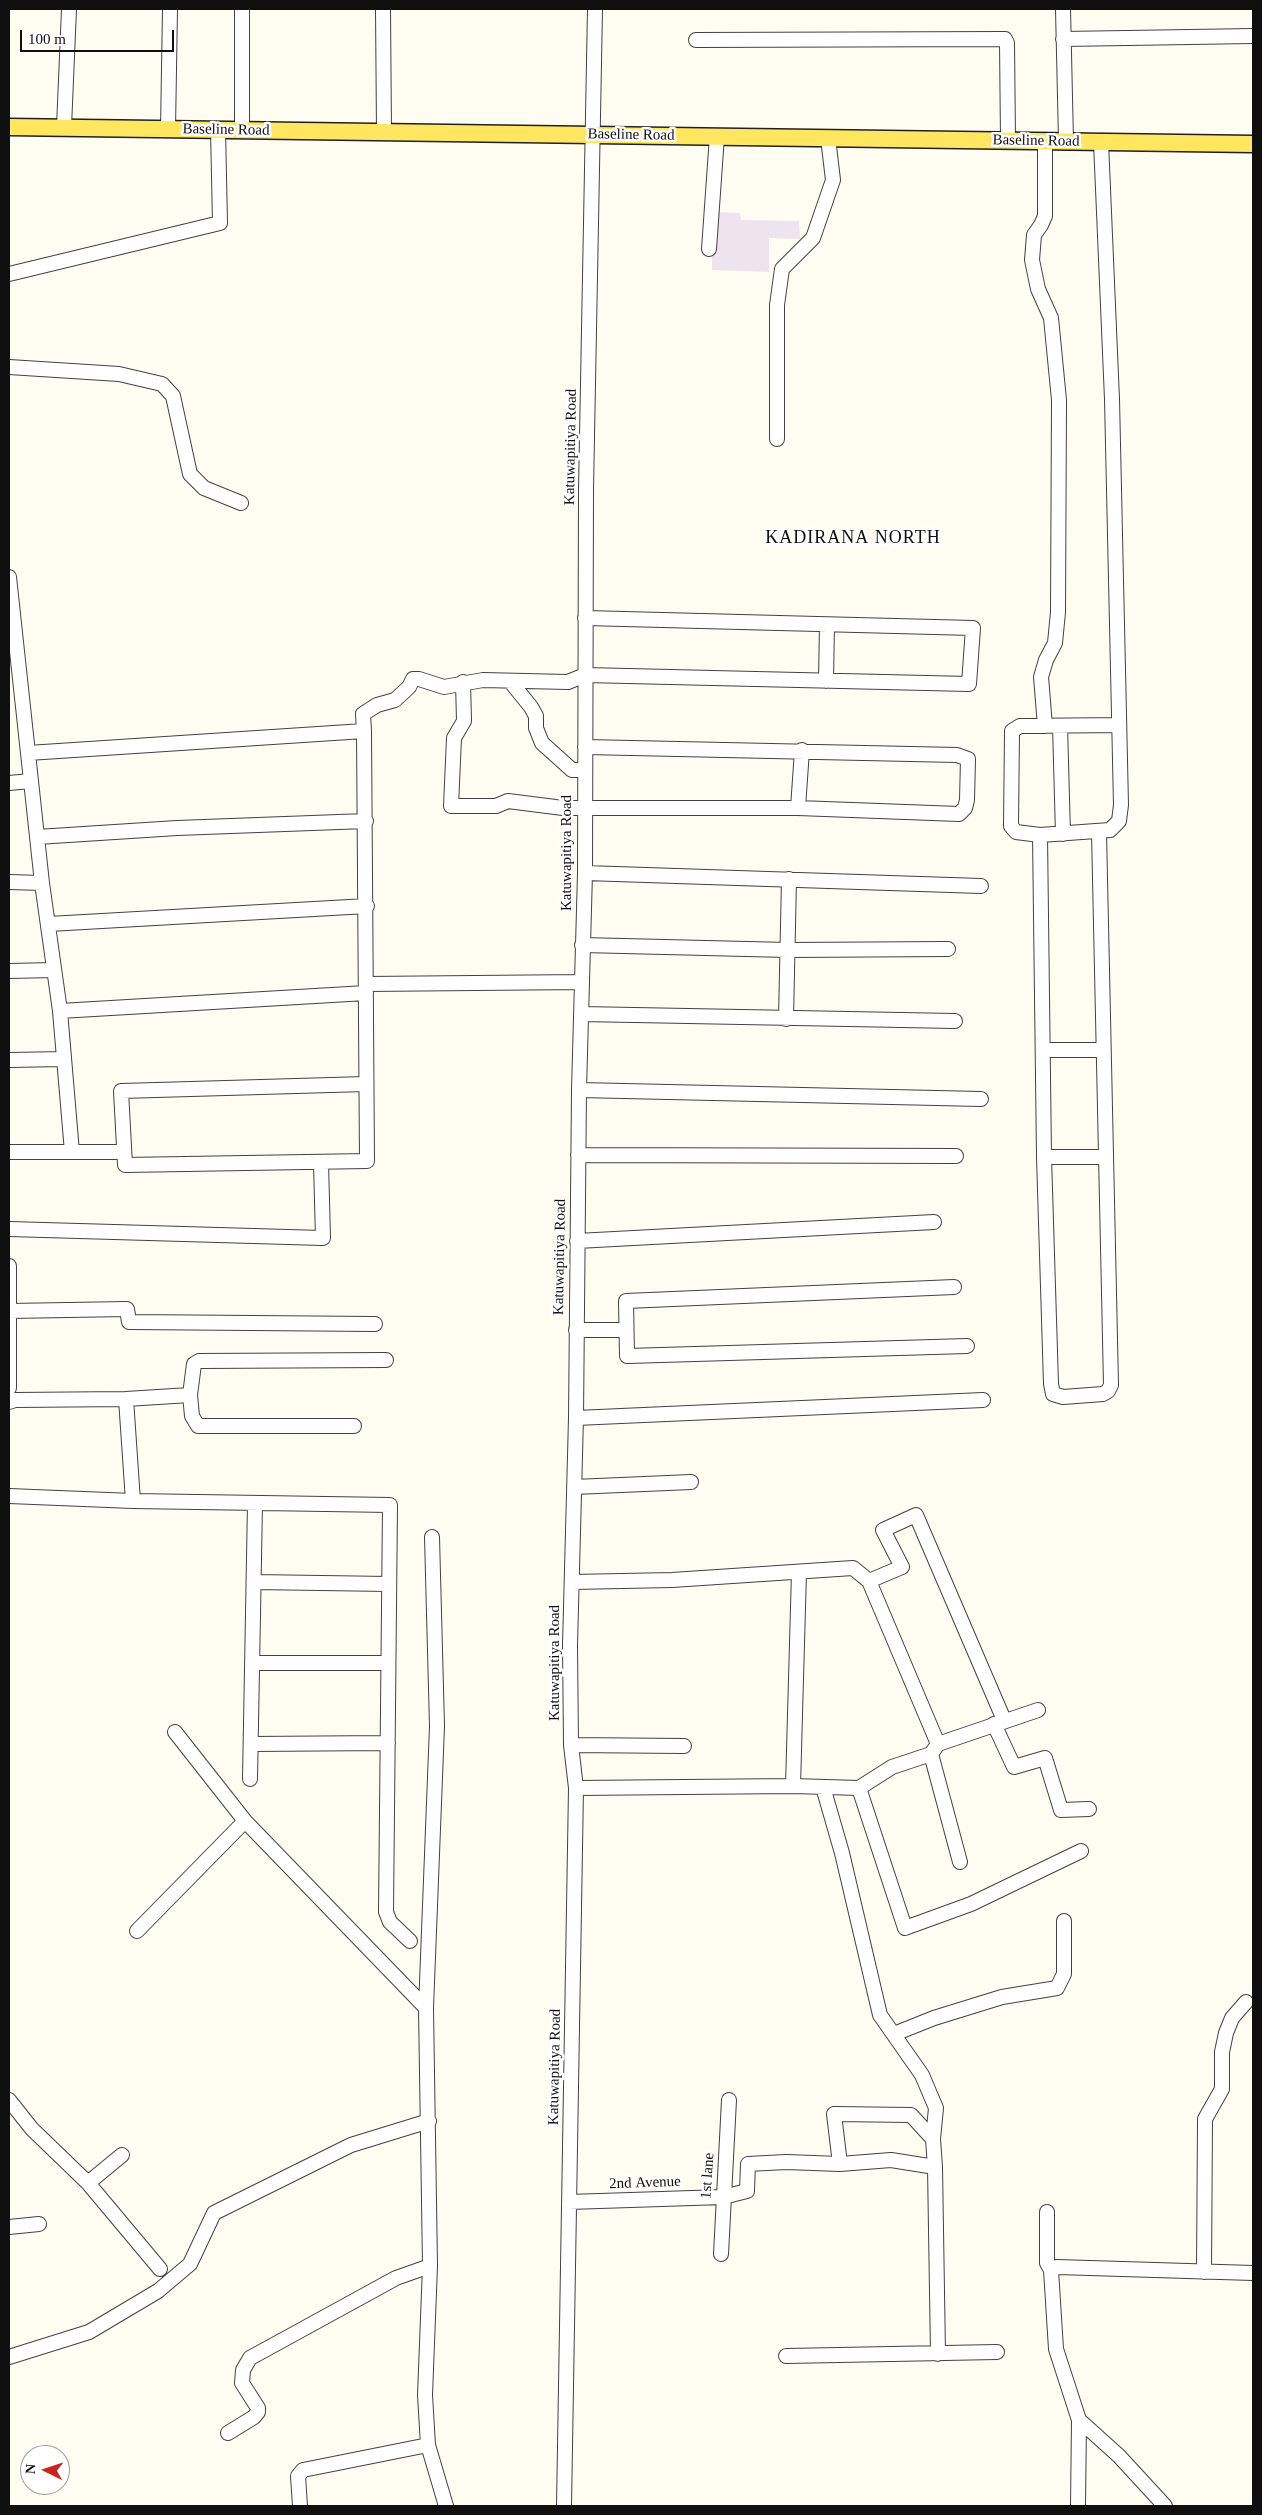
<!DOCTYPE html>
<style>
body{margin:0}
#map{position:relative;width:1262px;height:2515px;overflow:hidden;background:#fffdf1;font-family:Georgia,serif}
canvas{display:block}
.frame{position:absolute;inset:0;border:10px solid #0f0f0f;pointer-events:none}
.north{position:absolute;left:20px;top:2445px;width:50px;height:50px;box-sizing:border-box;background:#fff;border:1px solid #9f9f9f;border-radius:50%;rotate:274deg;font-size:14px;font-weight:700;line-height:20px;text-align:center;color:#0f0f0f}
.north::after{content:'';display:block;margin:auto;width:18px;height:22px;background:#c9241d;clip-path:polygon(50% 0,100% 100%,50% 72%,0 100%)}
.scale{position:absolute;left:20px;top:30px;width:154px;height:22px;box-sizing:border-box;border:2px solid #0f0f0f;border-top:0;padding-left:6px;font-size:15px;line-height:18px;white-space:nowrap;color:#0f0f0f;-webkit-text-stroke:4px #fff;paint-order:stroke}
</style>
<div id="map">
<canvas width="1262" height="2515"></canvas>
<div class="frame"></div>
<div class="north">N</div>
<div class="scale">100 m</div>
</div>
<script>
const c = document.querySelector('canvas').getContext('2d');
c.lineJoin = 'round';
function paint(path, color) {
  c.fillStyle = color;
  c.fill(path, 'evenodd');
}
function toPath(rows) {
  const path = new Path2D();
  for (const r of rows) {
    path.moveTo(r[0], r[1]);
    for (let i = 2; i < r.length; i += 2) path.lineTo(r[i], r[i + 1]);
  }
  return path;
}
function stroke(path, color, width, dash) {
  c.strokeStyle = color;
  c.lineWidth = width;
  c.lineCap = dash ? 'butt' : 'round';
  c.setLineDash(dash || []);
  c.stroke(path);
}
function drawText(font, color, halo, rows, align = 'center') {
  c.font = font + ' Georgia,serif';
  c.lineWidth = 5;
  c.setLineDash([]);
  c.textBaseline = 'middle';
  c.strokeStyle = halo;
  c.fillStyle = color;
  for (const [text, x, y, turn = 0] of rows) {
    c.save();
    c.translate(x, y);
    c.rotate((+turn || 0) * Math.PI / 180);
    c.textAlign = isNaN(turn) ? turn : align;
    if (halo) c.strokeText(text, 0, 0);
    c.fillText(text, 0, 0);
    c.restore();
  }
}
paint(toPath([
 [712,212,740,213,741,220,799,221,800,239,769,238,769,272,712,270]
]), '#eee3ee');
const minor = toPath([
 [383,9,384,132],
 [1063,9,1066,141],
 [1063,39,1253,36],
 [696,40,1005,39,1007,43,1008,140],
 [64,127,69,9],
 [168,129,170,9],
 [242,130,242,9],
 [1045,141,1045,216,1041,225,1034,235,1032,260,1038,289,1051,318,1059,400,1058,612,1055,643,1046,660,1041,677,1045,726],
 [709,249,717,136],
 [9,274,220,223,218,129],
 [9,367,119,374,162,384,173,396,190,474,204,488,241,503],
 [777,439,777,305,782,269,813,238,833,180,828,138],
 [9,577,42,883,60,1011,72,1152],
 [510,681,531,707,536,716,536,728,542,743,572,770,584,770],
 [826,681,827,625],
 [463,682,464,721,454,738,451,806,496,806,508,801,563,808,798,808,959,814,965,808,967,800,968,759,957,755,585,747],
 [1060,726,1063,834],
 [364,731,363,714,377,705,395,700,409,687,413,679,419,679,444,687,483,680,568,682,585,675,969,684,973,628,585,618],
 [28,753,364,731,367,1161,125,1165,121,1091,366,1084],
 [9,783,31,781],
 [798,808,802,750],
 [1099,832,1111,1385,1108,1391,1103,1394,1063,1397,1053,1394,1051,1384,1044,1157,1040,835,1110,830,1119,821,1121,805,1112,399,1101,142],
 [1040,835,1016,832,1011,826,1012,731,1020,726,1119,725],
 [37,837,177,828,366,821],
 [585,873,981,886],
 [9,882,42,883],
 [49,924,367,906],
 [582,945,788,950,948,949],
 [9,971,54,970],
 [367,984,582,982],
 [60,1011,366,993],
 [581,1014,955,1021],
 [786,1019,789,879],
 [1043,1050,1103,1050],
 [9,1060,64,1059],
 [579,1090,981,1099],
 [9,1152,124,1152],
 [578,1155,956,1156],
 [1044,1157,1105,1157],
 [9,1229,323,1238,321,1163],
 [577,1241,934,1222],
 [9,1266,9,1388],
 [954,1287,626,1301,627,1356,967,1346],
 [9,1311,127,1309,129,1322,375,1324],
 [576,1330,626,1330],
 [190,1395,194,1364,199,1361,386,1360],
 [9,1402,15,1400,126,1399,190,1395,192,1416,198,1426,354,1426],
 [576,1418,983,1400],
 [574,1487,691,1482],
 [9,1496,133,1501,126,1399],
 [133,1501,390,1505,386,1912,390,1922,410,1941],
 [869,1581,902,1567,883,1530,916,1515,1004,1720],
 [254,1582,389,1584],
 [572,1582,672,1580,853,1568,869,1581,938,1744,931,1754,892,1767,859,1788,793,1786,576,1788],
 [252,1663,388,1663],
 [994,1724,1014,1767,1045,1758,1061,1810,1089,1809],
 [175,1732,245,1821,426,2008],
 [251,1744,388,1743],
 [938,1744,1038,1710],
 [571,1745,684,1746],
 [931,1754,960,1862],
 [250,1779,255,1503],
 [793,1786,799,1572],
 [823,1787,842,1853,880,2015,922,2075,936,2108,933,2139],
 [859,1788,905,1928,971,1904,1081,1851],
 [137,1931,245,1821],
 [894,2034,934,2018,1002,1997,1057,1988,1064,1974,1064,1921],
 [9,2100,32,2129,88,2183,160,2269],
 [935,2167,938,2354],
 [88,2183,122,2155],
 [569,2202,723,2197,747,2191,748,2164,786,2162,840,2164,834,2114,911,2115,933,2139,935,2167,891,2160,840,2164],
 [1047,2212,1047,2263,1051,2270,1056,2349,1079,2420,1078,2506],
 [9,2227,39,2224],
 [721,2254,729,2100],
 [430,2266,425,2395,428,2445,446,2506],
 [1051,2270,1057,2267,1253,2273],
 [1204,2272,1205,2119,1222,2089,1222,2052,1226,2033,1232,2018,1246,2002],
 [786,2356,997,2352],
 [9,2357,89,2332,158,2291,190,2264,214,2213,351,2145,429,2121],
 [1079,2420,1119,2456,1165,2506],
 [228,2433,254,2417,258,2412,258,2408,242,2383,243,2370,250,2358,396,2278,430,2266,426,2008,437,1726,432,1537],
 [300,2506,298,2476,303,2470,428,2445],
 [564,2506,576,1788,571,1745,570,1645,576,1418,579,1090,585,873,586,490,595,9]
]);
const major = toPath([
 [9,127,1253,144]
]);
stroke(minor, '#424242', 16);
stroke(major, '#202020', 19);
stroke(minor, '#fff', 14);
stroke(major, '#ffe661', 16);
drawText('15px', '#0f0f0f', '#fff', [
 ["Baseline Road",226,130,1],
 ["Baseline Road",631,135,1],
 ["Baseline Road",1036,141,1],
 ["Katuwapitiya Road",571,447,-89],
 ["Katuwapitiya Road",567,853,-90],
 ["Katuwapitiya Road",560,1257,-89],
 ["Katuwapitiya Road",555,1663,-90],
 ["Katuwapitiya Road",555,2067,-89],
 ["1st lane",708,2176,-86],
 ["2nd Avenue",645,2183,-2]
]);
c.letterSpacing = '1px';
drawText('18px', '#0f0f0f', '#fff', [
 ["KADIRANA NORTH",853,538]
]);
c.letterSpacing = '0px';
</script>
